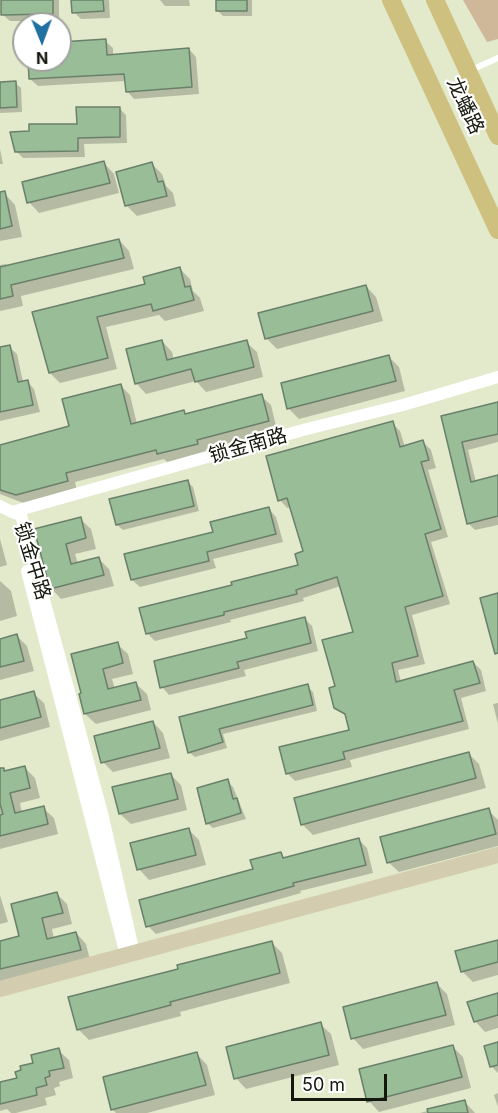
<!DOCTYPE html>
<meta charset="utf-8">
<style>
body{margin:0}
#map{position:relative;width:498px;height:1113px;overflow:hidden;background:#e2eacb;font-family:Inter,sans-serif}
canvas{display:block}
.north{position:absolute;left:12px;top:12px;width:60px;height:60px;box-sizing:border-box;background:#fff;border:2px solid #a1a29e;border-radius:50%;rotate:179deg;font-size:16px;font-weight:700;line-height:24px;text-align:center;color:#14170c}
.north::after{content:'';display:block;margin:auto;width:21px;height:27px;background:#2070a2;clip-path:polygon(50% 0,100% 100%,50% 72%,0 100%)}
.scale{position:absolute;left:291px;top:1074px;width:96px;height:27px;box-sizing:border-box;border:3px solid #14170c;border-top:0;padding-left:8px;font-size:18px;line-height:21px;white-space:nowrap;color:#14170c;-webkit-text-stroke:4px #fff;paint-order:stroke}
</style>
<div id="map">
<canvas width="498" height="1113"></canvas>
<div class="north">N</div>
<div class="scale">50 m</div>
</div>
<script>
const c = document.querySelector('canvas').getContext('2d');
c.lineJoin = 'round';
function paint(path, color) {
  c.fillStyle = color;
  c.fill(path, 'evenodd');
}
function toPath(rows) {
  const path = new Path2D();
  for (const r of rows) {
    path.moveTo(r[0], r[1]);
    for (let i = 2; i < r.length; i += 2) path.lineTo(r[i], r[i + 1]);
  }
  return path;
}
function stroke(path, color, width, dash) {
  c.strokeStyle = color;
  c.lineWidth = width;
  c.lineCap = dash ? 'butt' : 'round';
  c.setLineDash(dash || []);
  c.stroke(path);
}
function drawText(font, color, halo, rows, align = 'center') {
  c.font = font + ' Inter,"Noto Sans SC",sans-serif';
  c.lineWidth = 4.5;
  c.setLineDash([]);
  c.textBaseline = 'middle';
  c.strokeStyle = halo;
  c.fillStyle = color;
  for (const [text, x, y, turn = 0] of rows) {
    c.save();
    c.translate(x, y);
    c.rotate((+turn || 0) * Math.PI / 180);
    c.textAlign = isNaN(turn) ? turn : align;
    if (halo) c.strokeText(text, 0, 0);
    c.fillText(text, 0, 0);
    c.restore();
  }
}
paint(toPath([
 [463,0,498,0,498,39,487,42]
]), '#cfb79a');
paint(toPath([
 [2,0,59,0,59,21,10,21,2,14],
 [73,0,109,0,110,18,81,19,74,12],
 [189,0,190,6,165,6,160,0],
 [218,0,252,0,252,16,223,16,218,11],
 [105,41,113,48,113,56,189,49,196,57,199,94,134,99,127,91,126,81,38,86,30,79,29,60,60,60,60,44],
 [15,83,21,88,22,112,0,113,0,84],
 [119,108,126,115,127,143,84,144,85,157,23,158,16,151,31,133,78,125],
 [0,149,3,164,0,164],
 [104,163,114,174,119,193,39,213,29,202],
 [152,164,162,174,166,186,173,193,176,206,137,216,127,206,118,173],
 [5,194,15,205,22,237,0,241,0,195],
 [119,240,129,251,134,269,21,296,23,306,0,311,0,265,6,264,9,267],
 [180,269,190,279,193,291,200,298,204,311,165,321,159,315,106,327,117,369,60,383,50,373,34,313,147,285],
 [366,286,376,297,383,321,277,349,266,338],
 [162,341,172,352,174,360,246,342,257,352,263,377,206,392,196,381,146,394,136,383],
 [9,347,17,354,23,382,27,381,34,389,40,412,0,421,0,349],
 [389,357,399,367,405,391,299,419,289,409,282,384],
 [120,385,130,395,137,424,184,412,187,415,261,396,271,405,277,430,206,449,207,453,168,463,164,459,75,482,77,491,26,504,0,494,0,446,71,428],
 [498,403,498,442,468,450,476,482,498,477,498,525,475,530,468,523,443,417],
 [392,423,400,431,405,447,423,442,431,450,436,468,428,470,448,537,431,542,450,604,412,615,425,664,398,670,401,682,473,662,481,670,486,691,461,698,469,729,350,760,352,767,295,781,287,773,351,731,347,717,336,707,336,687,355,633,341,586,303,598,304,601,230,620,231,622,155,641,147,633,234,586,300,566,305,552,292,507,287,508,280,500],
 [187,481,193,487,199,511,123,530,117,525],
 [269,509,276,517,283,542,213,559,216,568,140,587,132,580,214,533],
 [80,519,91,529,96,549,75,554,78,564,99,559,109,569,114,586,61,599,51,588,36,530],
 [0,539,7,565,0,567],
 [0,581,11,591,17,616,0,621],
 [304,618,312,626,318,651,244,670,246,676,169,695,162,687,249,639],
 [17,636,27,646,34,671,0,680,0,640],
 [117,644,128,654,133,674,112,679,115,689,136,684,147,694,151,710,96,724,85,714,81,695],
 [307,686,313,692,317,711,223,734,227,748,195,757,189,752,181,718],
 [33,693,44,703,50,727,0,741,0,702],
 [498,703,498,724,493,704],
 [153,722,163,733,170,758,113,772,103,762],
 [469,754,479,764,486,788,313,835,303,825],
 [25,768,35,778,40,798,20,803,22,813,43,808,54,818,58,834,0,849,0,774],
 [170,774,181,785,187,810,131,824,120,814],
 [227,781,233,787,246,819,213,828,207,823],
 [488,810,498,820,498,846,399,872,388,862],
 [189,830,199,840,206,865,149,880,139,869],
 [359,840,367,848,373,873,300,891,301,893,156,934,148,926,255,870,280,853,285,858],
 [57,894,67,904,72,924,52,929,54,939,76,933,86,944,90,960,0,982,0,942,21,937],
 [0,895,8,922,0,924],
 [498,941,498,975,473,982,462,971],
 [271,942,282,953,290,983,180,1012,181,1016,89,1040,78,1029,180,970],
 [437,984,447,994,455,1025,363,1049,353,1038],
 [498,994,498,1028,485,1032,475,1021],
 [320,1024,331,1034,339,1065,246,1089,236,1078],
 [498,1044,498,1073,491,1066],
 [453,1047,463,1057,471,1088,379,1112,369,1101],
 [58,1050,69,1060,73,1078,59,1082,60,1086,54,1088,56,1095,45,1098,47,1105,16,1113,11,1113,7,1109,0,1111,0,1084,18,1080,34,1064],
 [197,1054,207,1065,215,1095,147,1113,116,1113,112,1109],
 [498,1093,498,1107,494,1095],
 [464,1101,475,1113,420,1113]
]), '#0003');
const building = toPath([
 [1,0,53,0,53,14,1,15,1,0],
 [71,0,103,0,104,11,72,13,71,0],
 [216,0,247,0,247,11,216,11,216,0],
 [106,39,107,55,189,48,192,87,126,92,124,74,29,79,28,60,60,60,60,42,106,39],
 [16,81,17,107,0,108,0,82,16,81],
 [76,107,120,107,120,137,78,138,78,151,15,152,10,132,29,131,29,124,77,124,76,107],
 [104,161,110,183,27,203,22,182,104,161],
 [152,162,158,182,163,181,167,196,125,206,116,172,152,162],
 [5,191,12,226,0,229,0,192,5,191],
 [119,239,124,258,11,285,13,296,0,299,0,267,119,239],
 [180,267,185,287,190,286,194,300,153,311,151,304,97,317,108,358,49,373,32,312,145,284,143,277,180,267],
 [366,285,373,311,265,339,258,313,366,285],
 [162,340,167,360,247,340,254,367,195,382,191,369,135,384,126,349,162,340],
 [10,345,18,382,28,380,33,405,0,412,0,347,10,345],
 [389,355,396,381,287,409,281,383,389,355],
 [121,384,131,424,184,410,185,414,262,394,269,421,197,440,198,444,157,454,156,450,66,473,68,481,16,495,0,490,0,445,69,426,62,399,121,384],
 [498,402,498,434,462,442,471,482,498,475,498,516,467,524,441,416,498,402],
 [393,421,400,447,423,440,429,460,421,462,441,529,425,534,443,596,405,607,418,656,392,663,396,682,473,661,480,683,454,690,463,721,343,752,345,759,286,774,279,747,349,730,345,714,334,708,329,688,335,686,322,640,353,632,337,577,296,590,297,594,224,612,224,615,146,634,139,608,232,585,231,582,298,565,295,554,303,551,287,498,278,501,266,456,393,421],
 [188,480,194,506,116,525,109,499,188,480],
 [269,507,276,534,207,552,209,561,131,580,124,554,213,532,210,522,269,507],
 [81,517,86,538,66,544,71,564,99,557,104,575,50,589,34,529,81,517],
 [498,593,498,653,495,654,480,598,498,593],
 [305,617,311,643,237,662,239,668,160,688,154,661,247,638,245,632,305,617],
 [17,634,24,661,0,667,0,639,17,634],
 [118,642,123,663,103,669,108,689,136,682,141,700,84,714,79,694,81,693,71,654,118,642],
 [308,684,313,705,219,729,223,742,188,753,179,717,308,684],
 [34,691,41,717,0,728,0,700,34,691],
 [153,721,160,748,101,763,94,736,153,721],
 [469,752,476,778,301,825,294,798,469,752],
 [25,766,30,788,10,793,15,813,44,806,48,824,0,836,0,815,3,814,0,804,0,768,4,768,4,771,25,766],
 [171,773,178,799,119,814,112,787,171,773],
 [228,779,233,799,237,798,241,813,206,824,197,788,228,779],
 [489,808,496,834,387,863,380,837,489,808],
 [189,828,196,855,137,870,130,843,189,828],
 [359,838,366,865,293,883,294,886,146,927,139,900,253,869,250,860,281,852,283,858,359,838],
 [57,892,63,913,42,918,47,939,76,932,81,950,0,969,0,941,19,936,11,904,57,892],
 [498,940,498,962,461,972,455,951,498,940],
 [272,941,280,973,170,1002,171,1005,77,1030,68,997,178,969,177,965,272,941],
 [437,982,446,1015,351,1039,343,1007,437,982],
 [498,993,498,1015,474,1022,467,1002,498,993],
 [321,1022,329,1055,234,1079,226,1047,321,1022],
 [498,1042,498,1065,490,1067,484,1046,498,1042],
 [453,1045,462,1077,367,1102,359,1069,453,1045],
 [59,1048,64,1068,49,1071,50,1076,45,1078,47,1085,36,1088,37,1095,0,1104,0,1082,17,1078,15,1072,21,1070,20,1066,33,1063,31,1055,59,1048],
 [197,1052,206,1085,111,1110,103,1077,197,1052],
 [465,1100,468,1113,428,1113,427,1109,465,1100]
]);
paint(building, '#98bd97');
stroke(building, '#6a806a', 1.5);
stroke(toPath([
 [471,70,498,58]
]), '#fff', 6);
stroke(toPath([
 [0,506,12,512,303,430,403,405,498,377],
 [12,512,21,515,102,813,134,953],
 [27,571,126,955]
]), '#fff', 12);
stroke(toPath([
 [0,989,498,855]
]), '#d3ccae', 16);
stroke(toPath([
 [391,0,498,230],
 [435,0,498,136]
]), '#cec07f', 18);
drawText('20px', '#14170c', '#fff', [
 ["龙蟠路",465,106,65],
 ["锁金南路",248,446,-16],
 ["锁金中路",32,561,73]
]);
</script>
